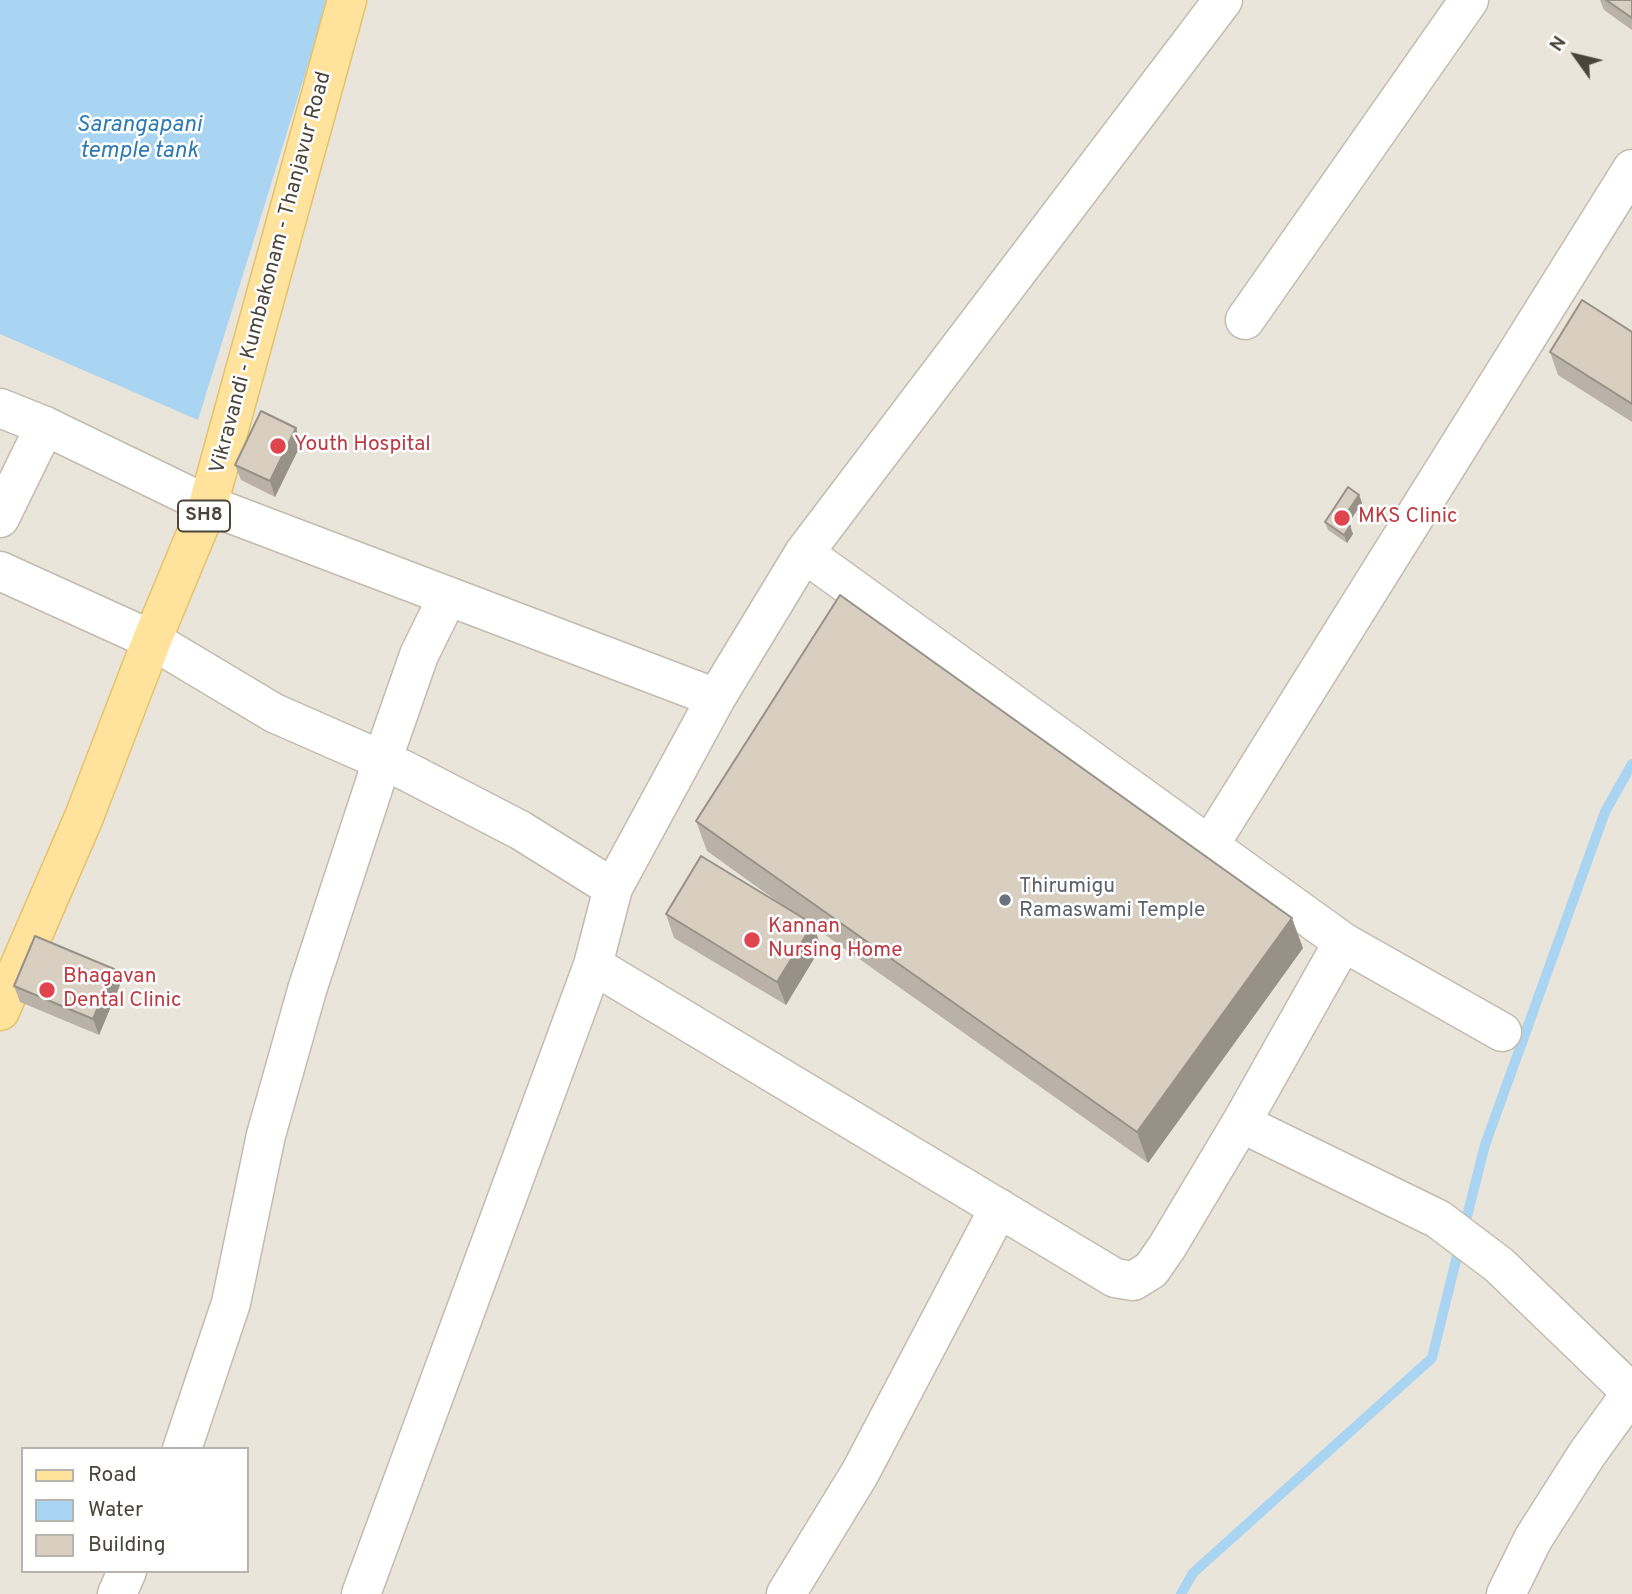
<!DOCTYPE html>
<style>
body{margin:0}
#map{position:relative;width:1632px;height:1594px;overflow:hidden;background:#f6f3ec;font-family:Overpass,sans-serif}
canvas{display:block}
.legend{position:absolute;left:21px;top:1447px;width:228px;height:126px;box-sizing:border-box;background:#fff;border:2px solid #b7b4b0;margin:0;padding:9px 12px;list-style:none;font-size:21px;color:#4b4439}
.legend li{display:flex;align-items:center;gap:14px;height:35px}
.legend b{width:35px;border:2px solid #b7b4b0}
.north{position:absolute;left:1541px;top:21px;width:70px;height:70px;-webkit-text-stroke:5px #fff;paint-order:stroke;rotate:304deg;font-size:19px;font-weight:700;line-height:28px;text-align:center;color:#4b4439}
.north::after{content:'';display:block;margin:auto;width:24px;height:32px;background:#4b4439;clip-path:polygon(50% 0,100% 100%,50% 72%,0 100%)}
</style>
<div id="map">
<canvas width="1632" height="1594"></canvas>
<ul class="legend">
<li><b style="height:9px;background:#ffe39c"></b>Road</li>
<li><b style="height:19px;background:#a9d4f2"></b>Water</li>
<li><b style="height:19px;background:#d8cfc1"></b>Building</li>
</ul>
<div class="north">N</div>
</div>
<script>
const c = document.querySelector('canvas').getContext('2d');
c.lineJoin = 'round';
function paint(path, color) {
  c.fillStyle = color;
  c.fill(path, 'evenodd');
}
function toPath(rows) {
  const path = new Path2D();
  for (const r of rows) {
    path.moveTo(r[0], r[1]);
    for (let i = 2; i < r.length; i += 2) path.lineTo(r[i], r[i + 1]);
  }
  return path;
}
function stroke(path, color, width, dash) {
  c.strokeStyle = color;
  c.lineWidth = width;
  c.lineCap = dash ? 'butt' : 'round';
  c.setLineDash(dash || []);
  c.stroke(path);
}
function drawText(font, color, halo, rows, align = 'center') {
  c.font = font + ' Overpass,sans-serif';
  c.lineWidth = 5;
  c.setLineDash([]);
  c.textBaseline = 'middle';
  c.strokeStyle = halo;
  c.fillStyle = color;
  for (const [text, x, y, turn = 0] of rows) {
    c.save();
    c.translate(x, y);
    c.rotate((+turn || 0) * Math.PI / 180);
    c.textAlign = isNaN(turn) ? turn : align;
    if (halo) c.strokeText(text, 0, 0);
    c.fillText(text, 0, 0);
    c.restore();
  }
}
paint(toPath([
 [0,0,1632,0,1632,1594,0,1594],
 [23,1449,247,1449,247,1571,23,1571]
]), '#eae5da');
paint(toPath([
 [0,0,328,0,198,420,0,334]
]), '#a9d4f2');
stroke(toPath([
 [1464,1228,1485,1145,1605,812,1632,764],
 [1181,1594,1193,1573,1432,1358,1460,1244]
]), '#a9d4f2', 10);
const minor = toPath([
 [1245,320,1469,0],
 [208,505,716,698],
 [0,518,45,426],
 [0,571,152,640,274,713,404,770,520,830,613,888],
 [1209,846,1632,169],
 [1343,942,1502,1032],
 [593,965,1115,1278,1133,1281,1151,1270,1167,1247,1241,1123,1343,942,804,553],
 [1241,1123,1438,1219,1499,1265,1632,1393],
 [182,1449,231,1303,266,1135,307,990,382,761,419,655,448,596],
 [117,1594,127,1571],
 [361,1594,593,965,613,888,716,698,804,553,1223,0],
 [786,1594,860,1473,999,1208],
 [1506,1594,1533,1539,1587,1454,1632,1392]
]);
const tertiary = toPath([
 [0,408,45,426,208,505]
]);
const primary = toPath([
 [0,1011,84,817,152,640,208,505,347,0]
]);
stroke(minor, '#c2bbae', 41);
stroke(tertiary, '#c2bbae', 41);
stroke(primary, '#e6c16a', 41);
stroke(minor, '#fff', 38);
stroke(tertiary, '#fff', 38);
stroke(primary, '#ffe39c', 38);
paint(toPath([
 [1600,0,1632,0,1632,30,1604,10],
 [1632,332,1632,422,1558,375,1550,352],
 [301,444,275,497,241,480,235,465],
 [1359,495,1362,503,1348,524,1350,526,1353,534,1347,543,1328,530,1325,522],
 [696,821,1303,948,1148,1163,814,927,821,947,786,1005,674,938,666,914,785,907,707,851],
 [114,969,120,985,99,1035,20,1002,14,986]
]), '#bab2a6');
paint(toPath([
 [296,428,301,444,275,497,270,481],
 [1359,495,1362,503,1345,528,1342,520],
 [1350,526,1353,534,1347,543,1344,535],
 [1292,918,1303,948,1148,1163,1137,1132],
 [813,924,821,947,786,1005,777,982],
 [114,969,120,985,99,1035,93,1019]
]), '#979187');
const building = toPath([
 [1606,0,1632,0,1632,18,1606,0],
 [1582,300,1632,332,1632,404,1550,352,1582,300],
 [261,411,296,428,270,481,235,465,261,411],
 [1348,487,1359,495,1342,520,1350,526,1344,535,1325,522,1348,487],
 [840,595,1292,918,1137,1132,696,821,840,595],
 [701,856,813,924,777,982,666,914,701,856],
 [35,936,114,969,93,1019,14,986,35,936]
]);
paint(building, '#d8cfc1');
stroke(building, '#979187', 2);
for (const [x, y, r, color] of [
 [278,446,9,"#e0444e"],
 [1342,518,9,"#e0444e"],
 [1005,900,7,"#6b7280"],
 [752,940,9,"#e0444e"],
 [47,990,9,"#e0444e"]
]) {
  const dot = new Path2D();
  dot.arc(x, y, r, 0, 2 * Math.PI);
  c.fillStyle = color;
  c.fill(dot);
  stroke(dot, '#fff', 2.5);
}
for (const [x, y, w] of [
 [204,516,52]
]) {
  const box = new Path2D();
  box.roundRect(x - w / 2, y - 15.5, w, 31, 5);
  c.fillStyle = '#fff';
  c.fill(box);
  stroke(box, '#4b4439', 2);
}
drawText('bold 19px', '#4b4439', null, [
 ["SH8",204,516]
]);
drawText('21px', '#4b4439', '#fff', [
 ["Vikravandi - Kumbakonam - Thanjavur Road",272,273,-75]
]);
drawText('21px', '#be3a42', '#fff', [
 ["Youth Hospital",294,446],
 ["MKS Clinic",1358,518],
 ["Kannan",768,928],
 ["Nursing Home",768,952],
 ["Bhagavan",63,978],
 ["Dental Clinic",63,1002]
], 'left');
drawText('21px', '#5b616d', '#fff', [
 ["Thirumigu",1019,888],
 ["Ramaswami Temple",1019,912]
], 'left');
drawText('italic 23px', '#2e7ab2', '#fff', [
 ["Sarangapani",139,126],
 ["temple tank",139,152]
]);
</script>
